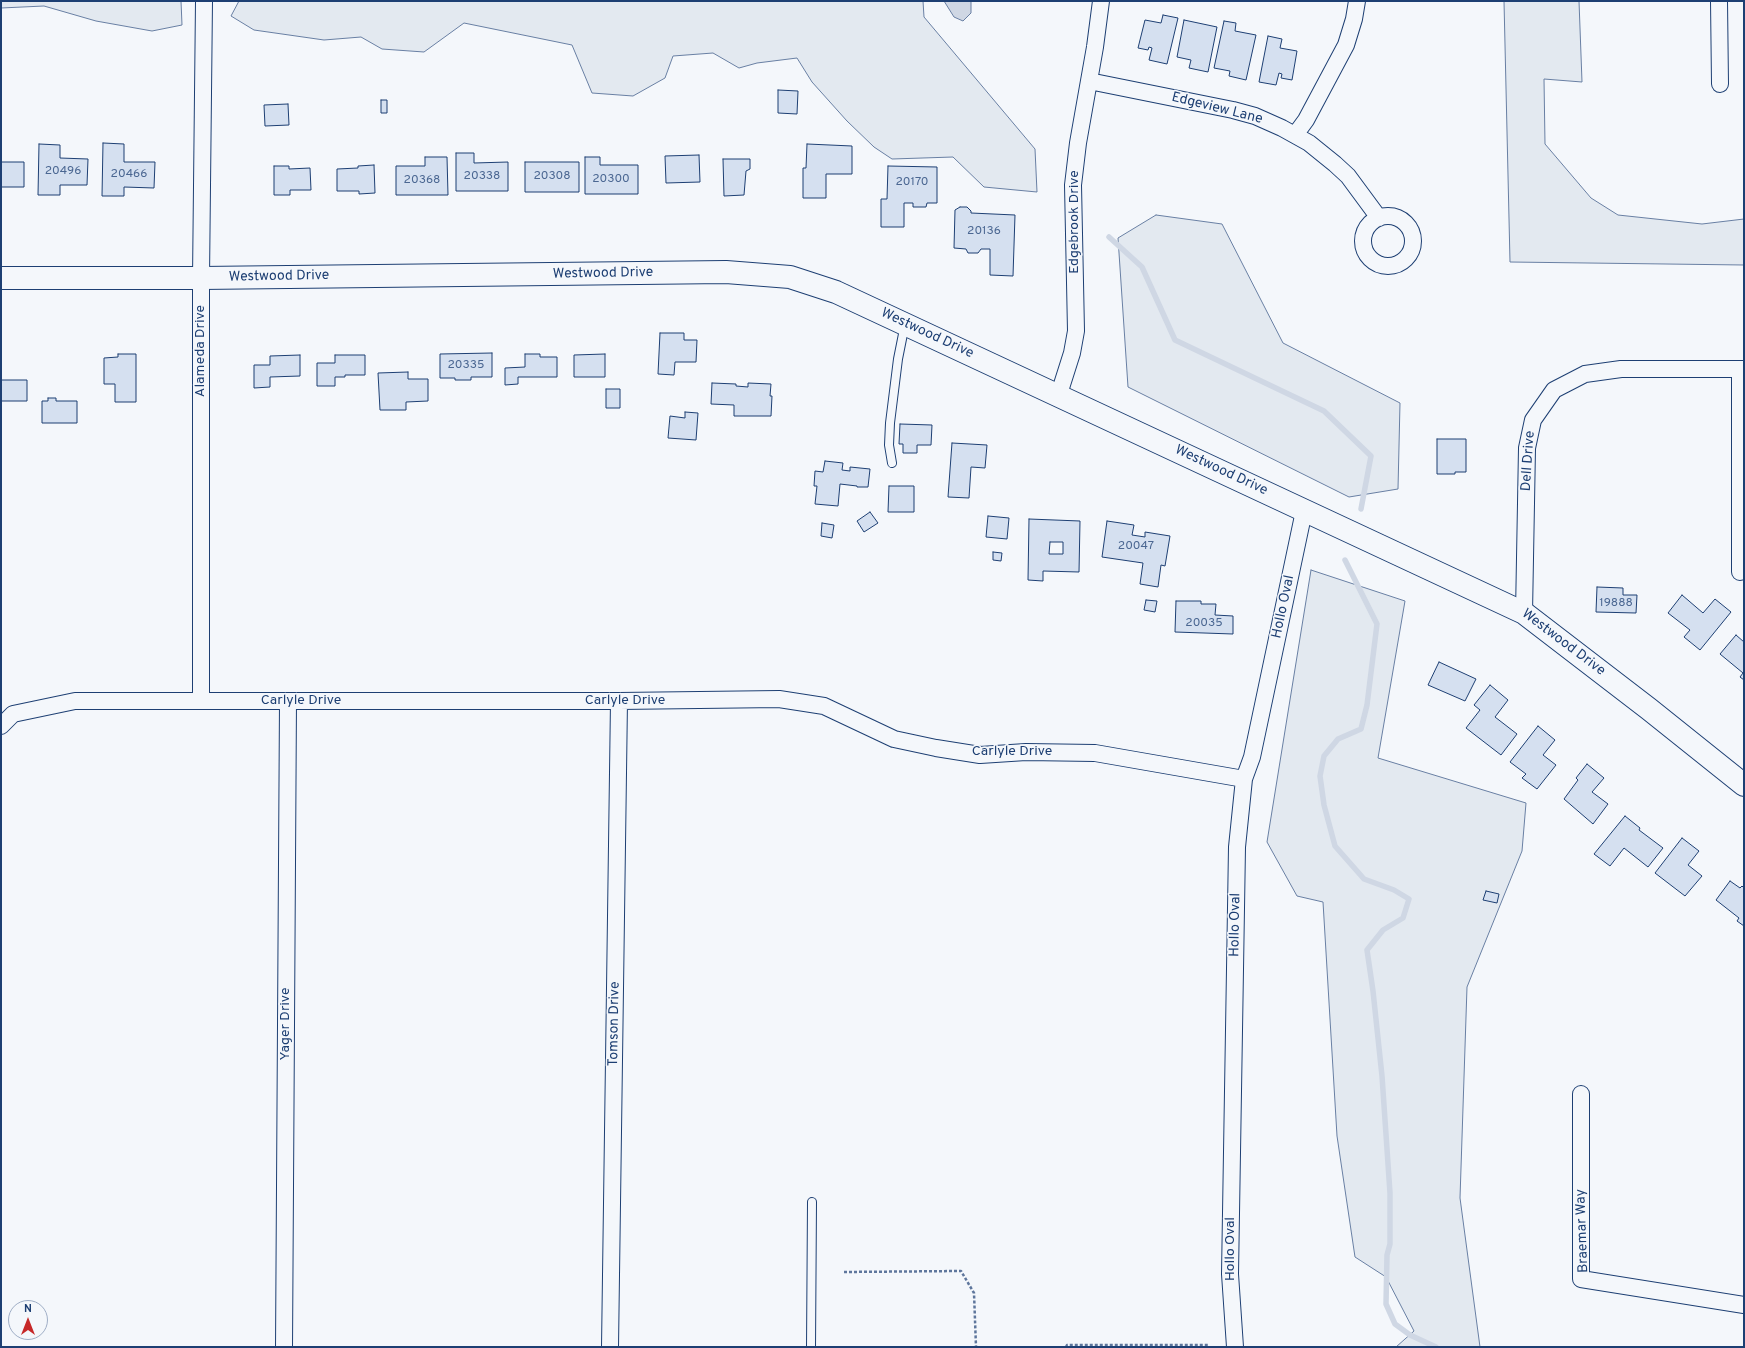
<!DOCTYPE html>
<style>
body{margin:0}
#map{position:relative;width:1745px;height:1348px;overflow:hidden;background:#f4f7fb;font-family:Overpass,sans-serif}
canvas{display:block}
.frame{position:absolute;inset:0;border:2px solid #1d3f73;pointer-events:none}
.north{position:absolute;left:8px;top:1300px;width:40px;height:40px;box-sizing:border-box;background:#f4f7fb;border:1px solid #9eadc5;border-radius:50%;rotate:0deg;font-size:11px;font-weight:700;line-height:16px;text-align:center;color:#1d3f73}
.north::after{content:'';display:block;margin:auto;width:14px;height:18px;background:#c62828;clip-path:polygon(50% 0,100% 100%,50% 72%,0 100%)}
</style>
<div id="map">
<canvas width="1745" height="1348"></canvas>
<div class="frame"></div>
<div class="north">N</div>
</div>
<script>
const c = document.querySelector('canvas').getContext('2d');
c.lineJoin = 'round';
function paint(path, color) {
  c.fillStyle = color;
  c.fill(path, 'evenodd');
}
function toPath(rows) {
  const path = new Path2D();
  for (const r of rows) {
    if (r.length === 3) {
      path.moveTo(r[0] + r[2], r[1]);
      path.arc(r[0], r[1], r[2], 0, 2 * Math.PI);
      continue;
    }
    path.moveTo(r[0], r[1]);
    for (let i = 2; i < r.length; i += 2) path.lineTo(r[i], r[i + 1]);
  }
  return path;
}
function stroke(path, color, width, dash) {
  c.strokeStyle = color;
  c.lineWidth = width;
  c.lineCap = dash ? 'butt' : 'round';
  c.setLineDash(dash || []);
  c.stroke(path);
}
function drawText(font, color, halo, rows, align = 'center') {
  c.font = font + ' Overpass,sans-serif';
  c.lineWidth = 3;
  c.setLineDash([]);
  c.textBaseline = 'middle';
  c.strokeStyle = halo;
  c.fillStyle = color;
  for (const [text, x, y, turn = 0] of rows) {
    c.save();
    c.translate(x, y);
    c.rotate((+turn || 0) * Math.PI / 180);
    c.textAlign = isNaN(turn) ? turn : align;
    if (halo) c.strokeText(text, 0, 0);
    c.fillText(text, 0, 0);
    c.restore();
  }
}
const green = toPath([
 [1,1,181,1,182,25,152,31,96,21,44,6,1,8,1,1],
 [239,1,923,1,924,17,1035,149,1037,192,984,187,953,157,892,159,874,147,847,121,812,82,797,58,757,63,739,68,713,53,673,56,665,78,633,96,592,93,572,45,464,23,424,52,382,49,361,37,324,40,254,30,231,16,239,1],
 [1504,1,1579,1,1582,82,1544,79,1545,144,1591,198,1618,215,1702,224,1744,219,1744,265,1510,262,1504,1],
 [1156,215,1222,224,1283,343,1400,403,1398,489,1349,497,1128,387,1118,238,1156,215],
 [1311,570,1405,601,1378,758,1526,803,1522,851,1467,987,1460,1198,1480,1347,1396,1347,1414,1331,1386,1277,1355,1257,1337,1136,1323,902,1297,896,1267,842,1311,570]
]);
paint(green, '#e3e9f0');
stroke(green, '#687fa3', 1);
const water = toPath([
 [944,1,971,1,971,13,963,21,954,17,944,1]
]);
paint(water, '#cfd7e4');
stroke(water, '#687fa3', 1);
stroke(toPath([
 [1109,237,1142,267,1175,340,1324,411,1371,456,1361,509],
 [1345,560,1377,624,1367,705,1361,729,1338,739,1324,756,1320,776,1324,805,1335,846,1364,879,1394,890,1409,899,1403,918,1383,930,1367,950,1373,991,1382,1076,1390,1193,1390,1244,1387,1255,1386,1304,1395,1324,1410,1335,1436,1347]
]), '#cfd7e4', 5.5);
const building = toPath([
 [1163,15,1178,18,1167,64,1149,60,1152,48,1149,47,1148,50,1138,48,1145,20,1161,23,1163,15],
 [1184,20,1217,27,1208,72,1189,68,1191,60,1177,57,1184,20],
 [1224,21,1236,23,1235,31,1256,35,1246,80,1229,76,1230,71,1214,68,1224,21],
 [1268,36,1282,39,1280,48,1297,51,1292,80,1281,78,1282,74,1279,73,1276,85,1259,82,1268,36],
 [778,90,798,91,797,114,778,113,778,90],
 [381,100,387,100,387,113,381,113,381,100],
 [288,104,289,125,265,126,264,105,288,104],
 [103,143,124,144,124,162,155,162,154,188,124,187,124,196,102,196,103,143],
 [39,144,60,145,60,158,88,159,87,185,60,185,60,195,38,195,39,144],
 [807,144,852,146,852,174,826,174,826,198,803,198,803,168,806,168,807,144],
 [456,153,474,153,474,163,508,162,508,191,456,191,456,153],
 [699,155,700,182,666,183,665,156,699,155],
 [425,157,447,157,448,195,396,195,396,166,425,166,425,157],
 [585,157,600,157,600,165,638,165,638,194,585,194,585,157],
 [723,159,750,159,750,169,746,171,744,195,724,196,723,159],
 [1,162,24,162,24,187,1,187,1,162],
 [525,162,579,162,579,192,525,192,525,162],
 [374,165,375,193,359,194,359,191,337,191,337,169,358,168,358,166,374,165],
 [274,166,289,166,289,169,310,168,311,190,290,190,290,195,274,195,274,166],
 [888,166,937,167,937,203,927,203,926,207,913,207,913,203,904,203,904,227,881,227,881,199,887,199,888,166],
 [960,207,967,207,971,211,971,213,1015,215,1013,276,990,275,990,249,981,249,978,253,968,253,966,249,954,248,955,210,960,207],
 [660,333,684,333,684,340,697,340,696,362,675,362,674,375,658,374,660,333],
 [492,353,492,377,471,377,471,380,455,380,455,378,440,378,440,354,492,353],
 [118,354,136,354,136,402,115,402,115,384,104,384,104,358,118,357,118,354],
 [525,354,540,354,540,357,557,357,557,377,518,377,518,384,505,385,505,368,525,367,525,354],
 [605,354,605,377,574,377,574,355,605,354],
 [300,355,300,376,270,377,270,387,254,388,254,365,270,365,270,356,300,355],
 [335,355,365,355,365,375,345,375,345,377,335,377,335,386,317,386,317,363,335,363,335,355],
 [408,372,408,379,428,379,428,401,406,402,406,410,380,410,378,373,408,372],
 [1,380,27,380,27,401,1,401,1,380],
 [712,383,736,384,736,386,748,387,748,383,771,384,770,396,772,396,771,416,734,416,734,405,711,404,712,383],
 [606,389,620,389,620,408,606,408,606,389],
 [48,398,56,398,56,401,77,401,77,423,42,423,42,401,48,401,48,398],
 [685,412,698,413,696,440,668,438,670,416,685,418,685,412],
 [900,424,932,425,931,445,917,445,917,453,903,453,903,444,899,444,900,424],
 [1437,439,1466,439,1466,472,1455,472,1455,474,1437,474,1437,439],
 [952,443,987,445,985,468,971,467,969,498,948,497,952,443],
 [825,461,843,463,842,470,850,471,850,467,870,469,868,487,857,487,857,486,840,484,838,506,815,504,817,486,814,486,815,471,823,472,825,461],
 [889,486,914,486,914,512,888,512,889,486],
 [870,512,878,523,864,532,857,521,870,512],
 [988,516,1009,518,1007,539,986,537,988,516],
 [1029,519,1080,521,1079,572,1043,571,1043,581,1028,580,1029,519],
 [1050,542,1063,542,1063,554,1049,554,1050,542],
 [1107,521,1134,525,1132,535,1145,537,1145,532,1170,536,1165,566,1161,565,1158,587,1140,584,1143,563,1102,557,1107,521],
 [822,523,834,525,832,538,821,536,822,523],
 [993,552,1002,553,1001,561,993,560,993,552],
 [1597,587,1623,588,1623,595,1637,595,1636,613,1596,612,1597,587],
 [1682,595,1703,613,1715,599,1731,612,1700,650,1684,637,1690,630,1668,613,1682,595],
 [1146,600,1157,601,1155,612,1144,610,1146,600],
 [1176,601,1201,601,1201,604,1216,604,1215,615,1233,616,1233,634,1175,632,1176,601],
 [1736,635,1744,642,1744,680,1740,677,1743,673,1720,654,1736,635],
 [1439,662,1476,679,1465,701,1428,685,1439,662],
 [1490,685,1508,700,1495,717,1517,734,1501,755,1466,728,1480,710,1474,705,1490,685],
 [1538,726,1555,740,1543,755,1556,765,1537,789,1522,778,1526,774,1510,762,1538,726],
 [1587,764,1604,778,1592,792,1608,804,1593,824,1564,799,1578,780,1576,778,1587,764],
 [1625,816,1640,828,1639,830,1663,848,1648,867,1624,848,1610,866,1594,854,1625,816],
 [1682,838,1699,851,1688,865,1702,876,1685,896,1655,873,1682,838],
 [1730,881,1740,888,1742,886,1744,888,1744,926,1737,921,1739,918,1716,900,1730,881],
 [1486,891,1499,894,1497,903,1483,900,1486,891]
]);
paint(building, '#d5e0f0');
stroke(building, '#1d3f73', 1);
const lane = toPath([
 [892,463,889,445,890,423,898,359,905,324],
 [811,1347,812,1202]
]);
const street = toPath([
 [1719,1,1720,84],
 [1089,81,1233,110,1255,116,1282,128,1309,143,1335,164,1348,176,1379,218],
 [1295,135,1306,120,1346,45,1354,19,1357,1],
 [1388,241,25],
 [1740,369,1740,572],
 [1059,394,1072,353,1076,331,1073,185,1078,143,1095,47,1101,1],
 [1524,613,1527,448,1533,420,1554,390,1585,374,1621,369,1744,369],
 [201,701,201,278,204,1],
 [1,726,13,714,75,701,619,701,779,699,824,706,894,739,936,748,980,755,1026,752,1095,753,1244,779],
 [1581,1094,1581,1279,1744,1305],
 [284,1347,288,701],
 [610,1347,619,701],
 [1235,1347,1230,1274,1237,847,1244,779,1252,757,1304,511]
]);
const secondary = toPath([
 [1,278,201,278,726,272,790,277,836,292,1524,613,1649,709,1744,785]
]);
stroke(lane, '#1d3f73', 10);
stroke(street, '#1d3f73', 18);
stroke(secondary, '#1d3f73', 24);
stroke(toPath([
 [844,1272,961,1271,974,1293,976,1347],
 [1066,1347,1067,1345,1208,1345]
]), '#5e769c', 2.5, [3, 2]);
stroke(lane, '#f4f7fb', 8);
stroke(street, '#f4f7fb', 16);
stroke(secondary, '#f4f7fb', 22);
drawText('12px', '#4b6792', null, [
 ["20496",63,172],
 ["20466",129,175],
 ["20338",482,177],
 ["20308",552,177],
 ["20300",611,180],
 ["20368",422,181],
 ["20170",912,183],
 ["20136",984,232],
 ["20335",466,366],
 ["20047",1136,547],
 ["19888",1616,604],
 ["20035",1204,624]
]);
drawText('14px', '#1d3f73', '#f4f7fb', [
 ["Edgeview Lane",1217,109,14],
 ["Edgebrook Drive",1075,222,-90],
 ["Westwood Drive",603,274,-1],
 ["Westwood Drive",279,277,-1],
 ["Westwood Drive",927,334,25],
 ["Alameda Drive",201,351,-90],
 ["Dell Drive",1529,461,-86],
 ["Westwood Drive",1221,471,25],
 ["Hollo Oval",1284,607,-78],
 ["Westwood Drive",1563,643,37],
 ["Carlyle Drive",301,701],
 ["Carlyle Drive",625,701],
 ["Carlyle Drive",1012,752],
 ["Hollo Oval",1236,925,-89],
 ["Yager Drive",286,1024,-90],
 ["Tomson Drive",615,1024,-89],
 ["Braemar Way",1583,1231,-92],
 ["Hollo Oval",1231,1249,-90]
]);
</script>
